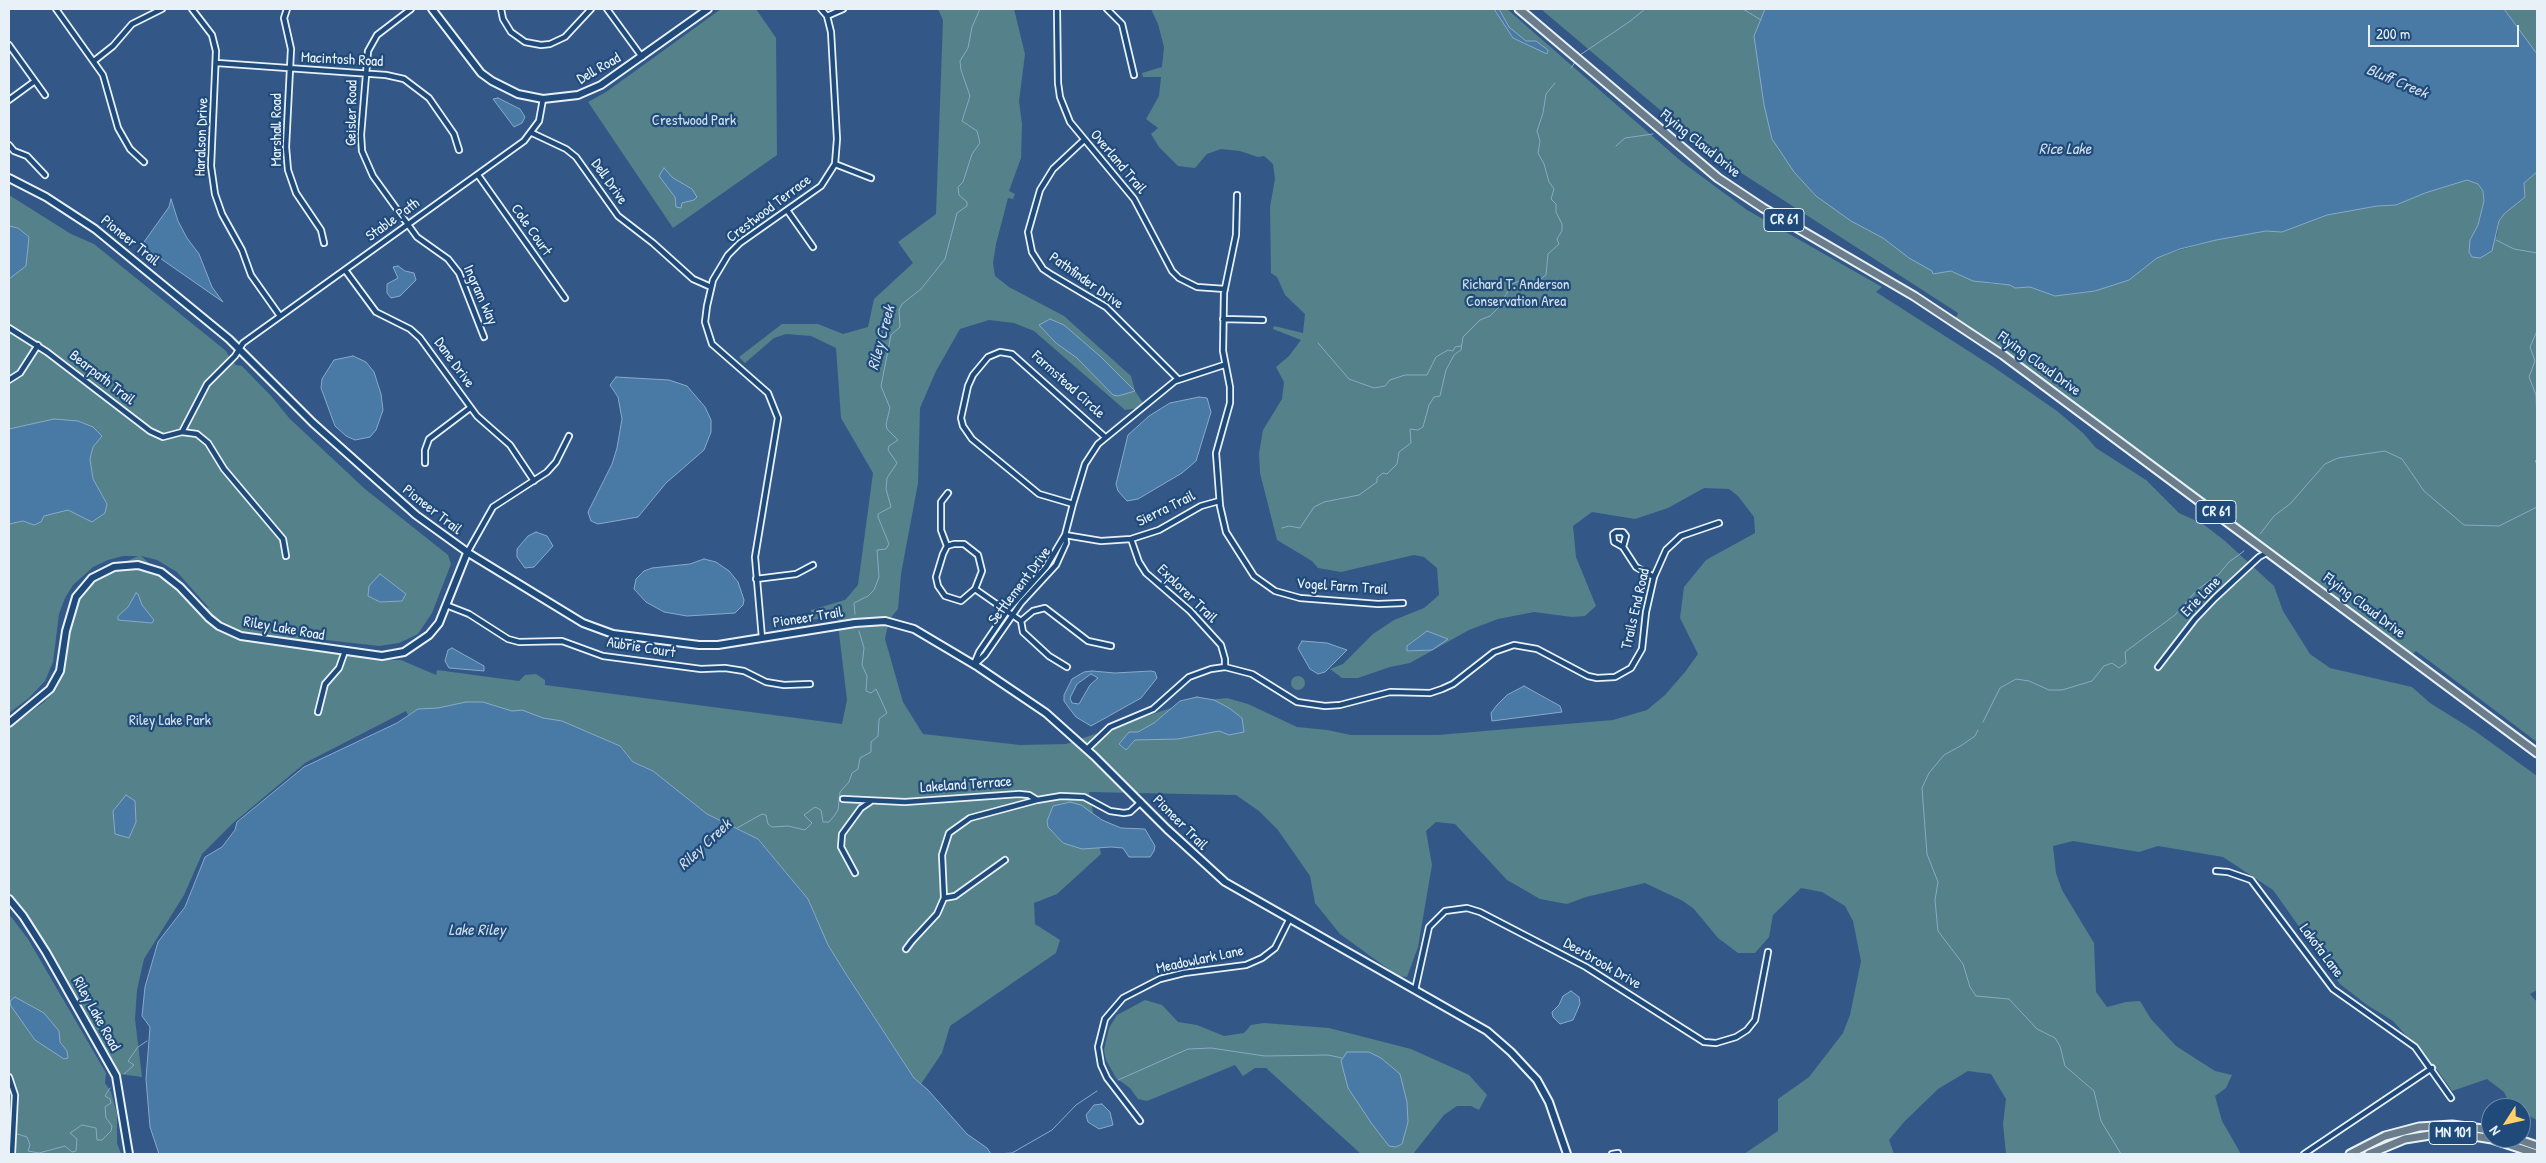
<!DOCTYPE html>
<style>
body{margin:0}
#map{position:relative;width:2546px;height:1163px;overflow:hidden;background:#335888;font-family:"Patrick Hand",sans-serif}
canvas{display:block}
.frame{position:absolute;inset:0;border:10px solid #e8f1f8;pointer-events:none}
.north{position:absolute;left:2481px;top:1098px;width:50px;height:50px;box-sizing:border-box;background:#1f4a7a;border:1px solid #6f8dac;border-radius:50%;rotate:235deg;font-size:14px;font-weight:700;line-height:20px;text-align:center;color:#e8f1f8}
.north::after{content:'';display:block;margin:auto;width:18px;height:22px;background:#ffd166;clip-path:polygon(50% 0,100% 100%,50% 72%,0 100%)}
.scale{position:absolute;left:2368px;top:25px;width:151px;height:22px;box-sizing:border-box;border:2px solid #e8f1f8;border-top:0;padding-left:6px;font-size:15px;line-height:18px;white-space:nowrap;color:#e8f1f8;-webkit-text-stroke:4px #1f4a7a;paint-order:stroke}
</style>
<div id="map">
<canvas width="2546" height="1163"></canvas>
<div class="frame"></div>
<div class="north">N</div>
<div class="scale">200 m</div>
</div>
<script>
const c = document.querySelector('canvas').getContext('2d');
c.lineJoin = 'round';
function paint(path, color) {
  c.fillStyle = color;
  c.fill(path, 'evenodd');
}
function toPath(rows) {
  const path = new Path2D();
  for (const r of rows) {
    if (r.length === 3) {
      path.moveTo(r[0] + r[2], r[1]);
      path.arc(r[0], r[1], r[2], 0, 2 * Math.PI);
      continue;
    }
    path.moveTo(r[0], r[1]);
    for (let i = 2; i < r.length; i += 2) path.lineTo(r[i], r[i + 1]);
  }
  return path;
}
function stroke(path, color, width, dash) {
  c.strokeStyle = color;
  c.lineWidth = width;
  c.lineCap = dash ? 'butt' : 'round';
  c.setLineDash(dash || []);
  c.stroke(path);
}
function drawText(font, color, halo, rows, align = 'center') {
  c.font = font + ' "Patrick Hand",sans-serif';
  c.lineWidth = 4.5;
  c.setLineDash([]);
  c.textBaseline = 'middle';
  c.strokeStyle = halo;
  c.fillStyle = color;
  for (const [text, x, y, turn = 0] of rows) {
    c.save();
    c.translate(x, y);
    c.rotate((+turn || 0) * Math.PI / 180);
    c.textAlign = isNaN(turn) ? turn : align;
    if (halo) c.strokeText(text, 0, 0);
    c.fillText(text, 0, 0);
    c.restore();
  }
}
paint(toPath([
 [721,9,756,9,776,38,777,155,673,228,588,102,606,92],
 [938,9,1014,9,1025,54,1019,101,1022,124,1021,158,1009,191,1015,194,1013,199,1008,198,996,244,993,263,995,276,1009,287,1064,316,1131,376,1135,391,1143,403,1139,408,1125,410,1034,331,1014,323,989,320,960,329,936,371,920,408,918,483,901,574,898,609,889,620,885,639,903,702,923,734,1020,745,1066,744,1188,702,1227,698,1248,704,1297,727,1327,730,1351,735,1438,735,1613,720,1647,710,1665,695,1685,672,1698,654,1680,618,1684,587,1706,560,1755,533,1754,517,1738,496,1729,489,1704,488,1668,508,1635,519,1592,512,1573,526,1576,557,1596,606,1585,616,1572,617,1534,612,1498,619,1469,630,1410,663,1390,667,1358,678,1342,678,1330,669,1343,664,1373,634,1394,620,1424,608,1439,595,1437,568,1424,557,1414,555,1341,572,1318,568,1312,561,1277,540,1260,473,1259,453,1263,430,1282,399,1284,382,1276,367,1289,356,1301,340,1273,329,1274,326,1303,333,1305,314,1285,295,1277,277,1271,273,1270,207,1275,179,1273,164,1264,156,1258,157,1240,151,1221,149,1207,154,1195,168,1178,166,1159,147,1151,134,1158,128,1146,119,1159,96,1161,77,1143,77,1142,73,1162,67,1164,47,1158,24,1151,9,1507,9,1682,162,1747,210,1882,287,1876,292,1995,368,2057,411,2083,433,2096,448,2146,480,2179,513,2203,524,2225,541,2274,586,2283,611,2310,654,2330,668,2412,687,2430,703,2475,731,2537,776,2537,990,2530,994,2537,1002,2537,1120,2521,1112,2521,1108,2511,1106,2504,1092,2487,1079,2452,1091,2438,1071,2393,1021,2367,1005,2340,984,2273,890,2223,857,2158,846,2139,852,2073,841,2053,846,2056,873,2062,890,2094,943,2096,992,2107,1007,2126,1002,2140,1001,2151,1019,2176,1046,2215,1071,2232,1075,2226,1088,2215,1096,2222,1121,2241,1154,2006,1154,2003,1124,2006,1099,1991,1074,1968,1071,1938,1089,1904,1122,1889,1140,1894,1154,1744,1154,1778,1131,1778,1099,1809,1077,1843,1033,1850,1015,1861,961,1853,921,1845,906,1822,892,1801,888,1773,915,1769,937,1755,953,1738,953,1718,938,1694,909,1683,901,1645,883,1586,897,1567,904,1540,899,1507,880,1455,824,1436,822,1426,831,1432,865,1418,947,1407,977,1398,976,1340,934,1315,903,1310,876,1278,830,1259,811,1236,795,1089,792,1101,854,1057,894,1034,903,1035,924,1060,940,1056,953,950,1026,942,1053,921,1084,914,1078,846,974,828,945,808,899,758,839,707,814,653,771,633,762,620,746,578,728,419,709,408,715,406,711,305,763,233,823,202,854,184,895,144,959,137,990,135,1019,142,1077,119,1074,41,936,9,894,9,728,44,702,56,688,66,666,68,620,92,578,138,556,123,556,108,560,93,567,73,585,65,598,59,614,53,662,45,681,29,698,9,713,9,195,71,234,94,244,226,351,231,360,236,365,242,366,272,397,289,418,365,489,448,555,451,564,432,613,418,634,399,643,379,646,309,638,385,660,401,660,436,675,437,670,519,681,525,675,536,674,545,680,545,685,842,724,847,700,837,616,811,620,811,610,845,600,858,585,873,473,841,418,836,348,811,336,786,334,774,338,745,363,739,357,782,324,818,324,843,334,868,327,874,299,913,263,898,242,936,214,943,20],
 [141,556,157,560,177,572,209,608,195,604],
 [1541,9,1765,9,1754,39,1756,43,1985,283,2010,285,2015,288,2030,287,2055,296,2095,291,2129,280,2157,258,2180,250,2216,240,2266,231,2282,232,2327,215,2377,206,2396,205,2425,193,2467,180,2478,184,2483,191,2484,201,2478,225,2470,240,2497,236,2499,221,2504,214,2525,197,2524,183,2537,172,2537,742,2416,651,2409,657,1954,322,1958,313,1712,154],
 [2504,9,2537,9,2537,54,2534,50],
 [1298,683,7],
 [9,914,28,939,106,1073,105,1083,111,1092,117,1114,117,1143,121,1154,9,1154],
 [1145,1000,1162,1005,1178,1022,1197,1025,1224,1036,1244,1033,1251,1025,1264,1023,1329,1028,1411,1049,1469,1075,1487,1095,1479,1110,1471,1106,1457,1106,1444,1115,1413,1154,1361,1154,1266,1068,1255,1068,1243,1076,1235,1065,1147,1101,1138,1099,1130,1088,1116,1078,1106,1060,1104,1050,1109,1028,1117,1015]
]), '#54818a');
const water = toPath([
 [1494,9,1499,9,1509,27,1526,41,1536,41,1548,50,1547,54,1513,38,1494,9],
 [1765,9,2504,9,2537,54,2537,172,2524,183,2525,197,2504,214,2499,221,2492,251,2480,258,2472,257,2469,252,2470,240,2478,225,2484,201,2483,191,2478,184,2467,180,2425,193,2396,205,2377,206,2327,215,2282,232,2266,231,2216,240,2180,249,2157,258,2129,280,2095,291,2055,296,2030,287,2015,288,2010,285,1973,281,1951,271,1933,274,1932,271,1909,258,1883,238,1851,221,1816,196,1794,172,1772,139,1764,105,1754,36,1765,9],
 [498,98,520,109,525,117,522,123,514,127,493,99,498,98],
 [664,168,673,178,692,189,697,197,694,200,682,203,681,208,676,207,675,197,659,176,664,168],
 [171,199,178,221,187,238,199,254,212,287,223,302,144,247,144,242,169,207,171,199],
 [9,226,18,228,29,237,26,266,9,279,9,226],
 [398,266,405,271,414,273,416,280,400,296,391,298,387,293,387,284,398,278,393,267,398,266],
 [1050,319,1064,325,1101,357,1135,391,1118,396,1113,395,1077,358,1056,343,1039,325,1050,319],
 [353,356,366,362,374,372,381,394,383,410,376,430,370,437,355,440,346,436,335,426,321,388,322,379,334,360,353,356],
 [616,377,669,380,687,386,705,407,711,420,711,432,704,450,666,483,638,517,598,524,591,521,588,512,612,464,617,448,622,419,618,397,610,385,616,377],
 [1199,397,1207,398,1211,412,1196,461,1182,473,1138,499,1127,501,1118,491,1116,484,1128,435,1149,416,1170,403,1199,397],
 [54,419,78,421,93,427,102,436,93,447,90,459,93,479,107,504,105,513,92,522,68,510,44,516,41,522,34,525,23,521,9,524,9,429,54,419],
 [536,532,547,536,553,546,534,567,525,568,517,557,517,549,528,536,536,532],
 [704,559,716,562,729,571,738,582,744,600,743,605,735,613,687,616,664,612,646,602,634,589,636,579,644,571,652,568,690,564,704,559],
 [380,574,406,594,402,601,380,602,368,596,369,586,380,574],
 [136,593,138,594,142,605,154,620,152,623,118,620,118,616,128,607,136,593],
 [1427,631,1448,639,1432,650,1407,651,1407,646,1427,631],
 [1302,641,1327,643,1347,650,1325,672,1318,674,1310,669,1298,648,1302,641],
 [452,648,484,666,484,671,449,668,445,661,448,650,452,648],
 [1092,671,1115,673,1151,671,1155,672,1157,678,1141,698,1091,726,1076,717,1069,708,1064,701,1064,695,1072,679,1084,672,1092,671],
 [1091,674,1098,678,1090,685,1079,704,1072,703,1070,698,1077,684,1091,674],
 [1524,686,1560,706,1562,712,1492,721,1491,713,1497,705,1507,695,1524,686],
 [1197,697,1214,700,1229,708,1242,718,1244,732,1229,735,1219,731,1178,739,1135,740,1126,750,1119,744,1129,732,1138,732,1154,723,1180,701,1197,697],
 [466,702,483,702,512,711,522,710,543,718,562,721,620,746,633,762,653,771,707,814,758,839,808,899,828,945,846,974,914,1078,928,1090,967,1134,987,1148,991,1154,159,1154,150,1127,146,1079,150,1027,142,1016,145,987,158,942,185,907,205,857,222,847,235,830,237,822,304,767,397,723,418,709,438,708,466,702],
 [126,795,135,801,136,822,129,838,115,834,113,811,126,795],
 [1070,802,1081,805,1102,820,1121,828,1145,829,1155,846,1154,851,1150,857,1129,857,1123,848,1111,847,1082,849,1063,843,1048,827,1047,821,1053,806,1070,802],
 [1571,991,1579,997,1580,1004,1573,1020,1560,1024,1553,1017,1552,1012,1559,1005,1563,996,1571,991],
 [15,997,44,1013,59,1031,60,1042,67,1051,68,1058,64,1059,35,1040,11,1006,10,1001,15,997],
 [1347,1052,1369,1052,1381,1058,1400,1074,1407,1102,1408,1122,1402,1144,1396,1147,1389,1146,1372,1124,1348,1088,1341,1061,1347,1052],
 [1102,1104,1110,1112,1113,1125,1099,1129,1088,1122,1086,1115,1094,1105,1102,1104]
]);
paint(water, '#497aa6');
stroke(water, '#89aac7', 1);
stroke(toPath([
 [1743,9,1761,20],
 [1580,55,1629,22,1645,9],
 [1571,68,1576,61],
 [1616,146,1625,138,1653,134],
 [2496,240,2514,249,2537,253],
 [2537,331,2530,347,2535,361,2529,377,2536,395,2537,423],
 [1318,343,1349,379,1374,388,1385,386,1390,380,1405,375,1427,375,1436,357,1448,350,1453,351,1455,347,1461,346],
 [2537,459,2535,461,2537,464],
 [1282,528,1289,526,1300,528,1314,507,1324,502,1359,495,1377,482,1377,478,1383,473,1387,474,1397,464,1399,452,1411,443,1410,429,1418,430,1423,427,1429,405,1434,397,1440,396,1446,370,1454,355,1461,350,1463,337,1480,320,1490,316,1499,307,1512,284,1519,281,1537,282,1546,275,1548,254,1559,244,1557,239,1562,231,1562,224,1556,212,1556,204,1551,199,1554,189,1549,182,1544,164,1538,153,1540,141,1537,131,1543,113,1546,94,1555,83],
 [2260,534,2274,516,2290,504,2325,464,2338,458,2385,451,2402,459,2424,491,2464,525,2499,526,2537,507],
 [855,614,854,603,868,596,874,590,879,577,877,550,886,549,889,544,878,517,878,514,891,507,886,489,887,478,897,463,888,450,889,446,898,440,887,429,886,424,890,408,881,386,891,335,900,327,899,310,902,304,921,289,945,259,957,213,967,206,967,202,959,195,958,187,963,182,972,154,980,143,977,131,962,121,970,96,961,70,960,61,968,48,972,27,980,9],
 [1983,722,2000,688,2016,679,2029,681,2049,690,2062,690,2092,681,2104,666,2112,663,2119,668,2126,663,2125,652,2175,615,2197,590,2219,574,2229,562,2244,551],
 [1978,730,1975,736,1962,745,1944,755,1929,773,1922,788,1927,854,1938,882,1935,900,1938,931,1963,964,1970,987,1976,996,2009,999,2037,1029,2055,1038,2060,1046,2065,1066,2094,1091,2101,1121,2121,1154],
 [737,828,762,814,766,815,768,824,772,827,788,826,805,830,812,823,804,815,815,807,821,810,823,822,829,822,834,816,838,810,840,792,849,782,852,773,858,769,860,758,871,752,871,742,878,736,879,719,887,713,876,689,871,693,866,691,867,676,862,665,864,648,859,631],
 [124,1074,134,1065,128,1061,138,1047,147,1041],
 [1118,1080,1188,1049,1211,1048,1265,1056,1328,1055,1342,1058],
 [14,1133,27,1137,30,1145,28,1151,39,1153,65,1146,72,1152,76,1151,77,1139,70,1133,82,1125,96,1128,97,1140,102,1140,111,1131,112,1126,106,1118,105,1107,111,1103,110,1099,105,1096,110,1088],
 [997,1154,1012,1153,1052,1130,1076,1105,1097,1091]
]), '#89aac7', 1);
const street = toPath([
 [56,9,103,75,118,128,130,149,144,162],
 [192,9,212,35,216,51,211,166,215,194,222,214,242,250,251,275,280,316],
 [287,9,284,18,291,49,286,147,288,170,296,193,321,230,324,243],
 [411,9,377,35,368,51,361,135,362,151,373,176,417,237,448,259,459,273,484,337],
 [501,9,503,19,511,32,525,42,541,45,550,44,565,37,591,9],
 [607,9,642,57],
 [1057,9,1058,83,1060,97,1070,122,1134,199,1172,271,1179,278,1197,287,1225,289],
 [1107,9,1122,24,1134,75],
 [827,16,843,9],
 [9,45,45,95],
 [94,61,113,46,132,24,162,9],
 [217,63,386,75,404,79,429,98,454,134,459,150],
 [9,100,35,81],
 [532,133,566,149,576,157,618,216,653,243,693,279,711,287],
 [1084,140,1053,169,1040,190,1028,232,1032,252,1043,269,1052,275,1106,307,1178,379],
 [9,145,14,151,27,156,45,175],
 [835,164,871,178],
 [478,175,565,298],
 [1237,195,1236,235,1224,293,1223,351,1230,387,1230,403,1216,453,1220,506,1226,532,1254,576,1275,591,1300,598,1378,604,1403,603],
 [787,210,813,247],
 [345,270,376,312,410,329,420,338,477,416,510,445,534,481],
 [1223,319,1263,320],
 [9,328,47,352,150,431,163,437,182,432,207,384,235,356,243,343,524,141,539,121,543,99],
 [9,380,20,373,38,345],
 [182,432,197,434,208,443,224,469,283,539,286,556],
 [425,463,425,450,429,439,470,408],
 [1073,504,1039,494,972,439,963,426,961,418,968,386,973,375,988,357,1000,352,1012,354,1105,437],
 [1065,535,1101,541,1131,539,1159,530,1201,506,1219,501],
 [1131,539,1139,562,1146,573,1190,611,1221,645,1225,659,1225,667],
 [947,546,941,530,941,502,948,493],
 [1623,547,1626,536,1623,532,1616,532,1613,534,1614,542,1623,547,1636,567,1654,577],
 [467,553,493,507,547,472,556,462,569,436],
 [756,579,796,574,813,565],
 [975,589,982,571,978,555,964,544,954,544,947,546,943,554,936,577,938,586,945,596,961,601,975,589,1021,621],
 [446,605,469,614,508,639,519,642,562,641,603,656,701,669,725,668,744,671,766,682,784,685,810,684],
 [762,638,755,557,778,418,768,393,712,344,705,322,707,306,713,280,728,255,740,243,821,186,835,164,837,139,831,32,827,16,821,9],
 [974,664,979,652,1007,611,1046,567,1065,535],
 [974,665,985,655,1021,603,1056,565,1066,543,1065,535,1073,504,1085,464,1098,444,1175,381,1224,365],
 [1067,667,1049,656,1023,632,1021,621,1033,611,1045,608,1088,641,1111,646],
 [2158,667,2195,619,2215,598,2259,557,2268,552],
 [318,712,325,684,339,668,345,651],
 [1087,749,1110,727,1153,709,1189,677,1211,669,1225,667,1252,674,1297,702,1325,706,1340,705,1390,692,1430,693,1442,689,1453,684,1494,652,1514,645,1537,649,1588,676,1597,678,1615,677,1631,668,1642,649,1646,612,1654,577,1666,550,1681,536,1719,523],
 [843,799,905,802,1019,794,1029,795,1037,800,1061,796,1084,797,1110,811,1124,813,1130,812,1141,802],
 [2216,871,2228,872,2251,880,2333,989,2415,1047,2451,1098],
 [855,873,841,847,842,834,861,808,870,802],
 [944,898,955,896,1005,860],
 [906,949,912,941,937,914,944,898,942,855,949,833,970,818,1037,800],
 [1415,990,1429,927,1445,911,1467,908,1480,912,1586,967,1704,1042,1716,1043,1736,1037,1747,1030,1755,1020,1768,952],
 [9,1077,15,1095,12,1154],
 [1140,1121,1107,1078,1101,1065,1098,1047,1105,1019,1123,998,1160,979,1184,973,1246,965,1262,958,1275,948,1289,920],
 [1612,1154,1618,1153],
 [2304,1154,2432,1068]
]);
const secondary = toPath([
 [432,9,481,73,492,81,518,94,543,99,578,95,601,85,708,9],
 [9,178,46,197,95,229,229,339,313,423,416,515,470,554,583,623,613,634,629,636,699,645,718,645,855,623,885,621,914,629,978,667,1046,713,1094,756,1167,829,1225,882,1487,1031,1511,1052,1537,1080,1549,1102,1567,1154],
 [9,723,50,689,60,671,66,631,76,597,92,578,114,567,138,565,161,572,180,587,209,618,219,626,241,636,382,656,404,652,429,635,439,623,467,553],
 [9,899,23,916,46,952,116,1076,129,1154]
]);
const primary = toPath([
 [1519,9,1718,178,1763,208,1914,296,2003,355,2537,753],
 [2514,1138,2537,1146],
 [2350,1154,2385,1136,2419,1127,2452,1125,2491,1130],
 [2369,1154,2405,1139,2449,1132,2492,1139,2537,1154]
]);
stroke(street, '#e8f1f8', 8);
stroke(secondary, '#e8f1f8', 10);
stroke(primary, '#e8f1f8', 11);
stroke(street, '#1f4a7a', 4.5);
stroke(secondary, '#1f4a7a', 6);
stroke(primary, '#6b7d8b', 7);
for (const [x, y, w] of [
 [1784,220,40],
 [2216,512,40],
 [2453,1133,48]
]) {
  const box = new Path2D();
  box.roundRect(x - w / 2, y - 11.5, w, 23, 4);
  c.fillStyle = '#1f4a7a';
  c.fill(box);
  stroke(box, '#e8f1f8', 1);
}
drawText('bold 14px', '#e8f1f8', null, [
 ["CR 61",1784,220],
 ["CR 61",2216,512],
 ["MN 101",2453,1133]
]);
drawText('15px', '#e8f1f8', '#1f4a7a', [
 ["Macintosh Road",342,60,3],
 ["Dell Road",599,69,-30],
 ["Geisler Road",352,113,-89],
 ["Marshall Road",277,130,-90],
 ["Haralson Drive",202,137,-88],
 ["Flying Cloud Drive",1700,144,39],
 ["Overland Trail",1118,162,50],
 ["Dell Drive",609,182,55],
 ["Crestwood Terrace",769,209,-37],
 ["Stable Path",393,220,-36],
 ["Cole Court",531,230,55],
 ["Pioneer Trail",130,241,39],
 ["Pathfinder Drive",1086,281,35],
 ["Ingram Way",480,295,66],
 ["Dane Drive",454,363,54],
 ["Flying Cloud Drive",2039,364,36],
 ["Bearpath Trail",102,378,38],
 ["Farmstead Circle",1068,385,42],
 ["Sierra Trail",1166,509,-26],
 ["Pioneer Trail",432,510,38],
 ["Settlement Drive",1020,586,-53],
 ["Vogel Farm Trail",1342,587,4],
 ["Explorer Trail",1187,594,44],
 ["Erie Lane",2201,597,-46],
 ["Flying Cloud Drive",2364,606,37],
 ["Trails End Road",1636,609,-77],
 ["Pioneer Trail",808,618,-9],
 ["Riley Lake Road",284,629,10],
 ["Aubrie Court",641,648,9],
 ["Lakeland Terrace",966,785,-4],
 ["Pioneer Trail",1180,823,45],
 ["Lakota Lane",2321,951,53],
 ["Meadowlark Lane",1200,960,-12],
 ["Deerbrook Drive",1602,964,30],
 ["Riley Lake Road",96,1014,61]
]);
drawText('15px', '#d2e0e8', '#1f4a7a', [
 ["Crestwood Park",694,121],
 ["Richard T. Anderson",1516,285],
 ["Conservation Area",1516,302],
 ["Riley Lake Park",170,721]
]);
drawText('italic 16px', '#d0dfec', '#1f4a7a', [
 ["Bluff Creek",2397,82,23],
 ["Rice Lake",2065,150],
 ["Riley Creek",882,338,-75],
 ["Riley Creek",705,845,-43],
 ["Lake Riley",477,931]
]);
</script>
